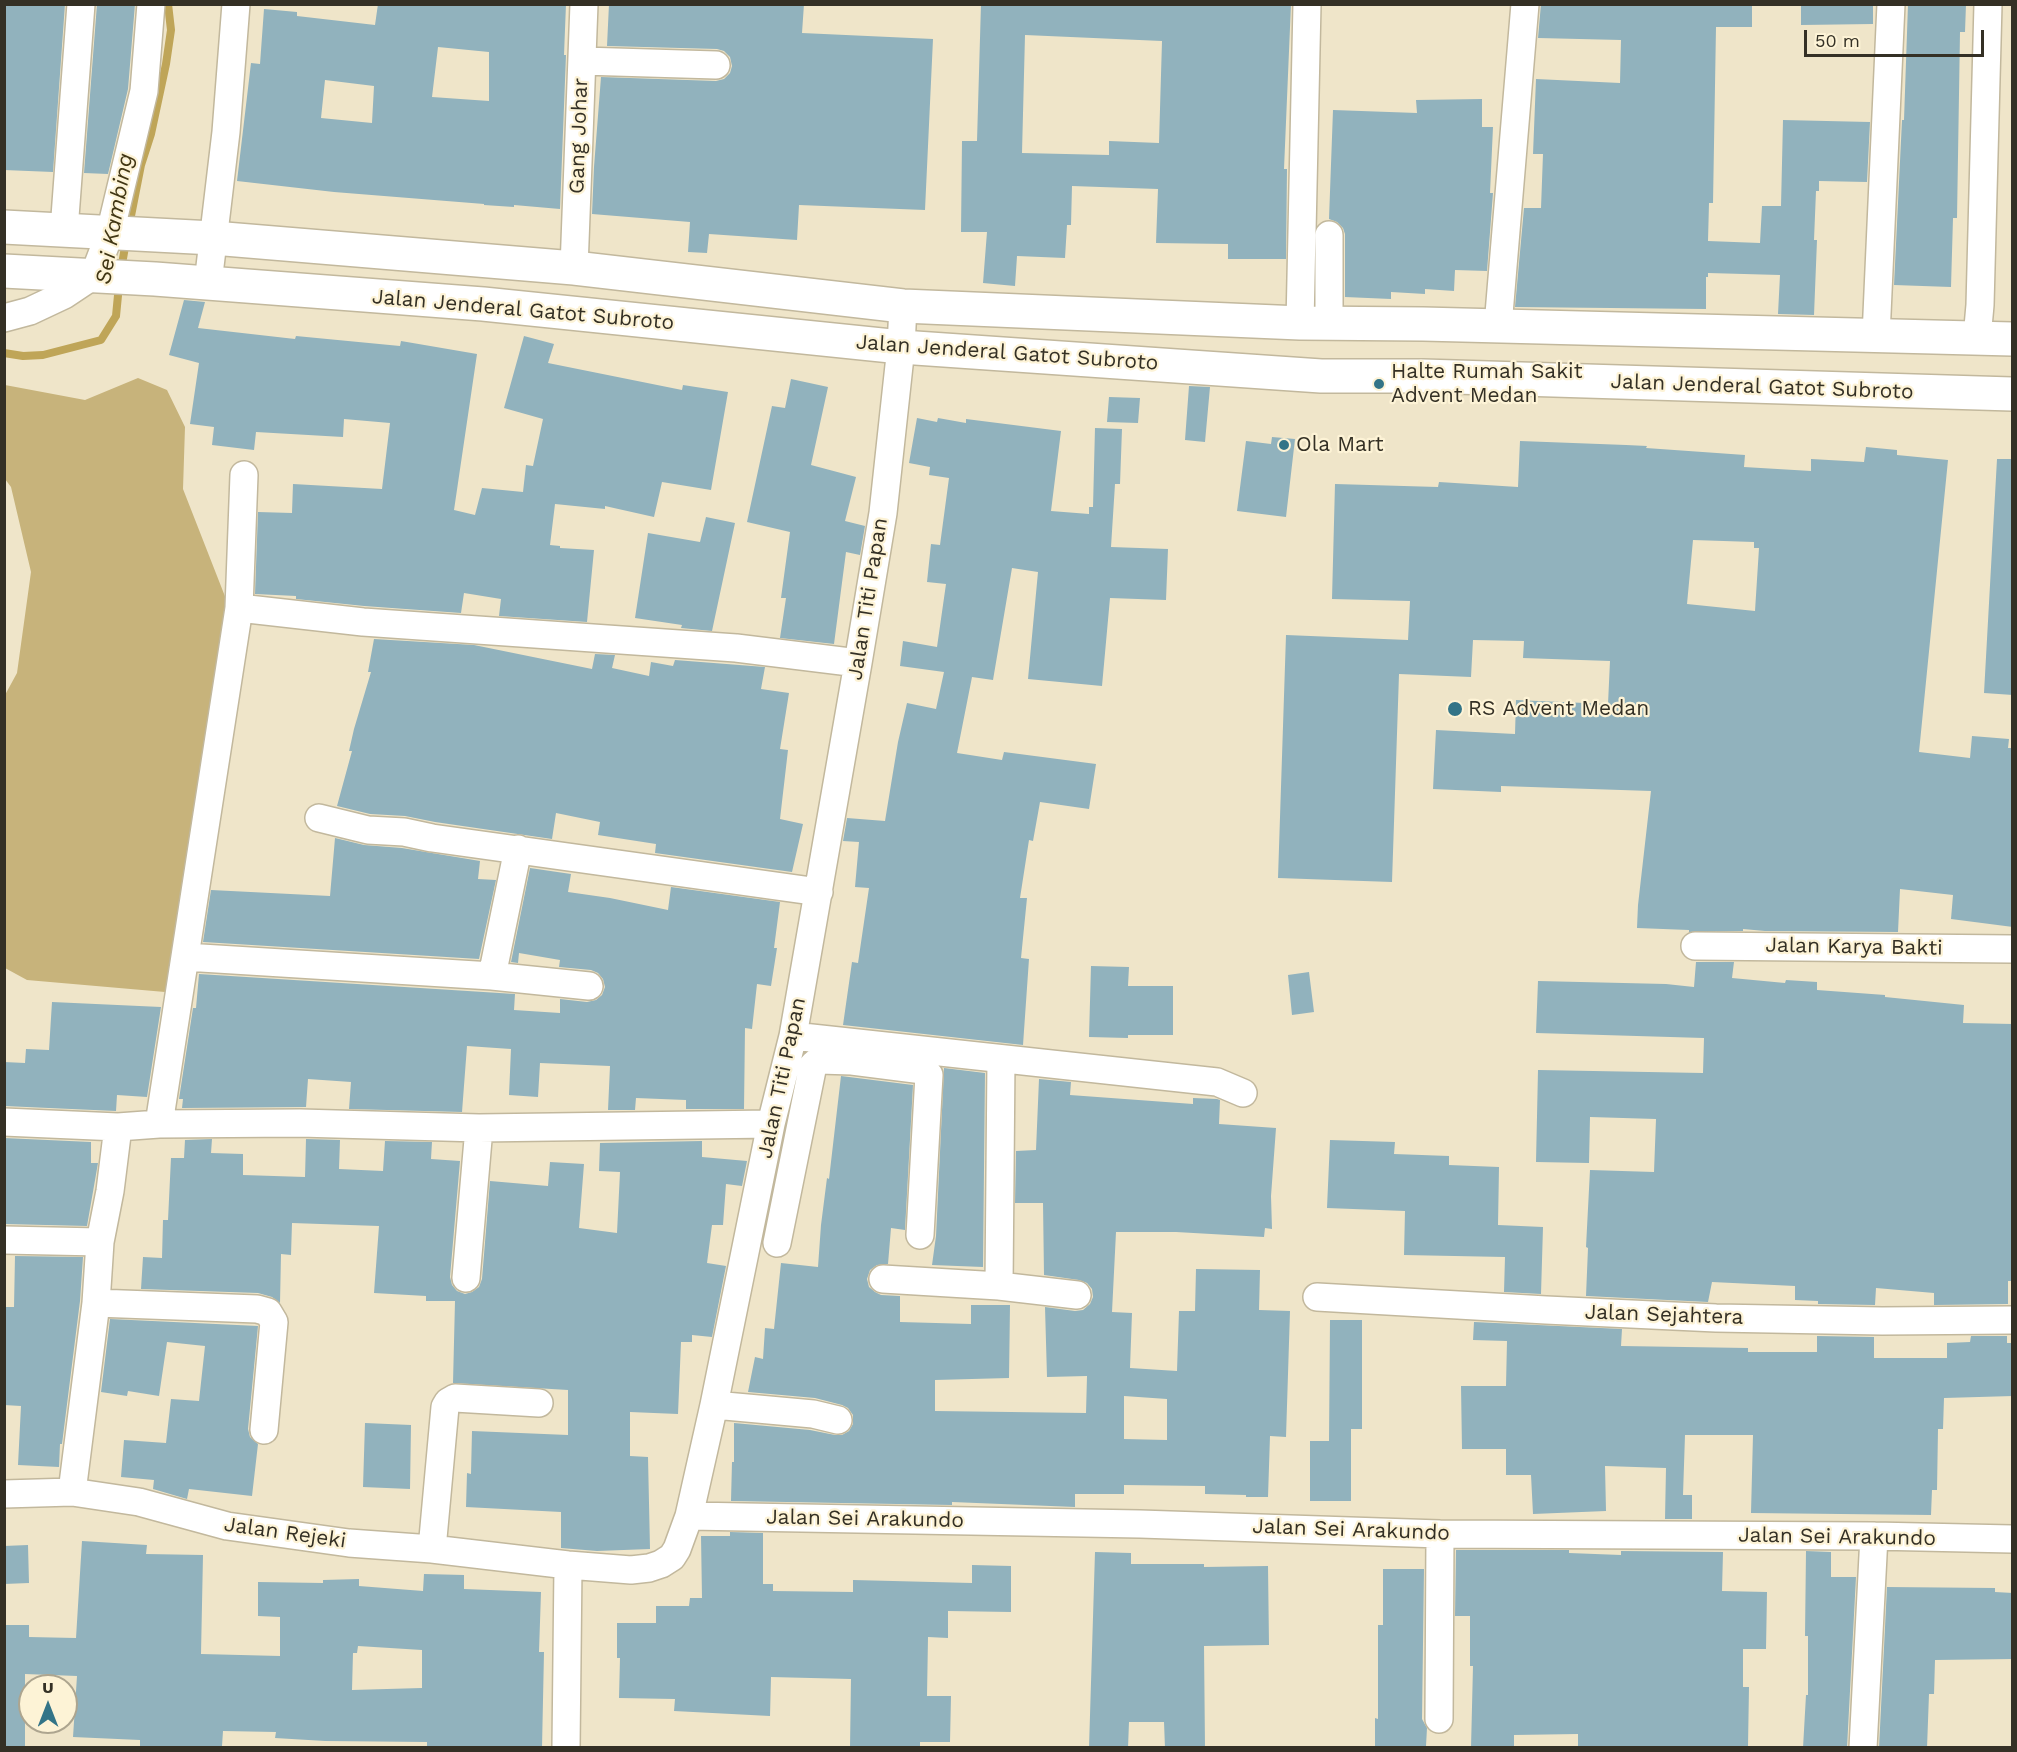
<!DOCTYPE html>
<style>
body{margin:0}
#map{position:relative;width:2017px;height:1752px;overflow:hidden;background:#efe5c9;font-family:"Work Sans",sans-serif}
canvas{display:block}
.frame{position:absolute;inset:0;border:6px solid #343025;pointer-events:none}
.north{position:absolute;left:18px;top:1674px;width:60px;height:60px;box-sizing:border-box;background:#fdf3d6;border:2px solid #ada58f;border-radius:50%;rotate:0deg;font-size:16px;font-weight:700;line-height:24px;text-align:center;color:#343025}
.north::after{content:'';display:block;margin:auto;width:21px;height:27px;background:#337487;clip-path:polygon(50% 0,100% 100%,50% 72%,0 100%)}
.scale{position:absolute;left:1804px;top:30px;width:180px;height:27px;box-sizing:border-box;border:3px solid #343025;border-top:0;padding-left:8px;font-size:18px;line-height:21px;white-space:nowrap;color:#343025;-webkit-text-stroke:4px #fdf3d6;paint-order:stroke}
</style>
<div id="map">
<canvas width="2017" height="1752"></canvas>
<div class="frame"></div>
<div class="north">U</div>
<div class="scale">50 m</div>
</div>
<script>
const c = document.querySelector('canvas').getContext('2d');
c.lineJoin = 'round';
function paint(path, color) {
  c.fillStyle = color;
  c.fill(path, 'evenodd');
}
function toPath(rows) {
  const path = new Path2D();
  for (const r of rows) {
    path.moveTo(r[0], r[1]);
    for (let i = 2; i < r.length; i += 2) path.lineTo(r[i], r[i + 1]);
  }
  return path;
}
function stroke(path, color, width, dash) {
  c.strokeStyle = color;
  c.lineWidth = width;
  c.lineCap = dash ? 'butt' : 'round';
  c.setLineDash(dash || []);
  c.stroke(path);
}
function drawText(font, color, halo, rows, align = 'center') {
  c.font = font + ' "Work Sans",sans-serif';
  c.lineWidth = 4.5;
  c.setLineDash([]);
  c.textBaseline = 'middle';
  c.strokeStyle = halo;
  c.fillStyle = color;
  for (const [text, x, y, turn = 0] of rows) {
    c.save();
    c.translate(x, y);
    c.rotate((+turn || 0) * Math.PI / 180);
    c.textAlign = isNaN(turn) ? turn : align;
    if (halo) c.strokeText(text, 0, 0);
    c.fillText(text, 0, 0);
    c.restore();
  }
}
paint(toPath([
 [138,378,167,390,185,427,183,489,235,622,165,992,27,980,5,968,5,695,17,673,31,572,11,487,5,479,5,385,85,400]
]), '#c7b37b');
stroke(toPath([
 [129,226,141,165,151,134,166,64,171,30,168,4],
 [121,270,126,241],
 [4,353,23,356,43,355,101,340,116,316,119,285]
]), '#bfa558', 8);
paint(toPath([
 [4,4,65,4,53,172,4,170],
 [97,4,135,4,128,89,108,174,84,173],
 [378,4,566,4,564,55,566,55,560,209,514,205,514,207,484,205,484,204,334,192,237,181,251,63,260,64,264,9,297,12,297,16,375,25],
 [438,47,489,52,489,101,432,97],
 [325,80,374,86,372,123,321,118],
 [609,4,804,4,802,33,933,39,925,210,799,205,797,240,709,234,707,253,688,252,690,222,592,214,594,167,601,77,716,81,724,79,730,73,732,66,730,57,724,51,717,49,607,46],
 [981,4,1291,4,1284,169,1287,169,1286,259,1228,259,1228,244,1156,243,1158,189,1072,186,1071,225,1067,225,1065,258,1017,256,1015,286,983,283,987,232,961,232,962,141,977,141],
 [1025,35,1162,41,1159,143,1109,141,1109,155,1022,153],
 [1541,4,1752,4,1752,27,1716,27,1713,203,1709,203,1708,241,1760,243,1762,206,1781,206,1783,120,1870,122,1867,182,1819,181,1819,191,1816,191,1814,240,1817,240,1814,315,1778,314,1780,275,1708,273,1708,277,1706,277,1706,309,1515,307,1524,208,1541,208,1543,154,1533,154,1536,79,1620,83,1621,40,1538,38],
 [1801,4,1873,4,1873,24,1801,25],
 [1908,4,1966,4,1965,32,1960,32,1957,218,1953,218,1951,287,1894,285,1902,120,1904,120],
 [1482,99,1482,127,1493,127,1490,193,1493,193,1487,271,1455,270,1454,291,1425,289,1425,294,1391,292,1391,299,1345,297,1345,234,1343,228,1337,222,1329,219,1333,110,1417,113,1416,100],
 [184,300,205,302,198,328,295,339,296,336,400,346,401,341,477,354,454,510,475,515,482,488,523,492,526,465,533,466,543,419,504,408,524,336,554,344,548,363,682,390,683,385,728,392,711,490,662,482,654,517,605,506,605,509,555,504,550,545,560,546,560,548,594,550,587,622,499,616,501,599,464,593,461,613,364,606,296,599,296,596,255,594,258,512,292,513,293,484,382,489,390,423,344,419,343,437,256,432,254,450,212,445,214,427,190,424,199,363,169,355],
 [791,379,828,387,811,465,856,477,845,521,865,526,860,555,846,552,834,644,780,638,786,598,781,598,790,532,747,522,772,406,785,408],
 [1189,386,1210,387,1205,442,1185,440],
 [1109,397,1140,398,1138,423,1107,422],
 [917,418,937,422,938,418,966,423,966,419,1061,431,1051,511,1089,514,1089,507,1093,507,1095,428,1122,429,1120,484,1115,484,1111,547,1168,549,1166,600,1110,598,1102,686,1028,679,1038,572,1012,568,993,680,972,677,957,753,1002,760,1004,752,1096,764,1089,809,1040,802,1033,841,1029,840,1020,898,1027,898,1021,958,1029,959,1023,1045,843,1025,852,962,858,963,869,888,855,887,859,842,843,841,847,818,885,821,898,742,907,703,936,709,944,672,900,666,903,641,937,647,946,584,927,582,931,544,940,545,949,478,929,475,930,467,909,463],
 [1272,437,1295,439,1286,517,1237,511,1246,441,1271,444],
 [1520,441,1626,445,1647,446,1646,448,1745,455,1744,467,1811,471,1811,459,1864,462,1866,447,1897,450,1897,455,1948,460,1919,752,1970,758,1972,736,2009,739,2008,748,2013,748,2013,927,1951,919,1953,895,1900,889,1898,932,1765,931,1743,929,1743,931,1689,932,1689,930,1637,928,1638,905,1651,791,1501,786,1501,792,1433,789,1436,730,1515,734,1516,700,1608,704,1610,661,1523,658,1524,641,1473,640,1471,677,1399,674,1392,882,1278,878,1286,635,1408,640,1410,601,1332,599,1335,484,1438,487,1439,482,1518,487],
 [1693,540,1754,542,1754,548,1759,548,1755,611,1687,604],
 [1997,459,2013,459,2013,695,1984,693],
 [706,517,735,523,712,631,681,628,682,625,635,618,648,533,700,542],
 [374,639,474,645,592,669,595,654,615,655,612,668,649,676,651,662,673,666,675,660,765,667,761,689,789,693,780,749,788,750,780,819,803,824,792,872,655,853,656,844,598,835,600,822,556,813,552,839,435,822,405,816,370,814,337,806,352,751,349,751,354,729,371,672,368,672],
 [335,838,364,845,402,848,480,861,478,879,496,880,479,959,203,942,211,890,330,896],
 [530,868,571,874,568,892,610,898,668,910,671,887,780,902,774,948,777,948,771,986,757,984,752,1029,745,1028,744,1109,686,1109,686,1100,636,1098,635,1110,608,1110,610,1066,540,1063,538,1097,509,1095,511,1049,467,1046,462,1112,349,1109,351,1082,308,1079,306,1107,182,1108,183,1099,179,1099,193,1008,196,1008,199,974,515,994,514,1010,560,1013,560,999,587,1002,596,1000,602,995,605,987,603,979,598,973,591,970,559,967,560,960,519,953,518,963,511,962],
 [1696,962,1734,962,1732,978,1785,983,1786,980,1817,982,1817,990,1885,995,1885,997,1964,1005,1963,1023,2013,1024,2013,1281,2008,1281,2008,1304,1934,1305,1934,1293,1876,1288,1875,1305,1818,1304,1818,1301,1795,1300,1795,1286,1712,1282,1708,1302,1586,1296,1588,1248,1586,1247,1590,1170,1654,1172,1656,1119,1590,1117,1589,1163,1536,1162,1538,1070,1703,1073,1704,1038,1536,1033,1538,981,1666,984,1694,987],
 [1091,966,1129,967,1128,986,1173,986,1173,1035,1128,1035,1128,1038,1089,1037],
 [1309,972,1314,1012,1292,1015,1288,975],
 [52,1002,161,1007,147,1097,117,1095,116,1111,4,1106,4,1062,25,1063,26,1049,49,1050],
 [944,1068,985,1073,983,1267,932,1265,936,1236],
 [841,1076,913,1085,905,1230,891,1228,888,1264,877,1265,870,1270,867,1279,869,1287,875,1292,881,1295,900,1296,900,1322,971,1324,971,1305,1010,1305,1009,1378,935,1380,935,1411,1086,1413,1087,1376,1047,1377,1045,1307,1075,1311,1083,1310,1090,1304,1093,1297,1092,1289,1087,1283,1079,1280,1044,1275,1043,1203,1015,1203,1016,1151,1036,1150,1039,1079,1071,1082,1070,1095,1193,1104,1193,1098,1217,1099,1220,1100,1219,1124,1276,1128,1271,1196,1272,1229,1265,1228,1264,1237,1176,1232,1116,1232,1112,1312,1132,1313,1130,1368,1177,1371,1179,1311,1195,1311,1196,1269,1260,1270,1259,1310,1290,1311,1286,1437,1270,1436,1268,1497,1246,1497,1246,1495,1205,1494,1205,1486,1124,1485,1124,1494,1075,1494,1075,1507,952,1502,952,1505,731,1501,732,1462,734,1462,734,1423,810,1430,835,1435,842,1435,849,1431,853,1424,853,1415,848,1408,842,1405,815,1398,748,1392,755,1357,763,1359,765,1328,774,1329,781,1263,818,1267,821,1225,827,1178,829,1179],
 [1124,1396,1167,1399,1167,1440,1124,1439],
 [4,1138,91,1142,91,1163,98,1163,87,1226,4,1224],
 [212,1139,211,1153,243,1154,243,1175,305,1177,306,1139,340,1140,339,1169,383,1171,385,1141,432,1142,431,1159,460,1161,450,1277,452,1285,457,1291,465,1294,472,1292,479,1287,482,1279,490,1181,548,1186,550,1162,584,1164,579,1228,617,1233,620,1172,599,1171,600,1143,702,1141,702,1157,747,1161,742,1186,726,1184,723,1225,712,1225,707,1263,726,1266,712,1337,692,1335,692,1342,681,1342,678,1414,630,1412,630,1456,648,1457,650,1549,597,1551,561,1548,561,1512,466,1507,467,1473,471,1474,472,1431,568,1435,568,1390,453,1383,455,1301,426,1301,426,1296,374,1293,379,1226,292,1223,291,1255,281,1254,280,1303,272,1297,258,1293,141,1289,143,1257,162,1258,163,1220,168,1220,171,1158,184,1158,185,1140],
 [1330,1140,1395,1142,1394,1154,1449,1156,1449,1165,1499,1167,1498,1225,1543,1227,1541,1294,1504,1292,1505,1257,1404,1255,1405,1211,1327,1208],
 [15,1256,83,1257,80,1301,62,1444,60,1444,59,1467,18,1465,21,1406,4,1405,4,1307,14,1307],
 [110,1319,258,1326,248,1429,250,1437,258,1444,252,1496,189,1489,187,1499,153,1489,154,1480,121,1477,124,1440,166,1443,171,1399,199,1401,205,1346,167,1342,159,1396,128,1391,127,1396,101,1392],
 [1330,1320,1362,1320,1362,1429,1351,1429,1351,1501,1310,1501,1310,1441,1329,1441],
 [1474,1322,1622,1329,1621,1346,1748,1348,1748,1352,1817,1352,1817,1336,1874,1337,1874,1358,1947,1358,1947,1343,1970,1342,1971,1336,2007,1336,2007,1343,2013,1343,2013,1396,1944,1398,1943,1429,1938,1429,1937,1490,1932,1490,1931,1515,1751,1513,1753,1435,1685,1435,1683,1495,1692,1495,1692,1519,1665,1519,1666,1468,1605,1466,1606,1511,1533,1514,1531,1475,1506,1475,1506,1449,1462,1449,1461,1386,1506,1386,1507,1341,1473,1340],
 [365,1423,411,1425,410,1489,363,1487],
 [730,1532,763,1533,763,1584,773,1584,773,1591,853,1592,853,1580,972,1583,972,1565,1011,1566,1011,1612,948,1611,948,1638,928,1637,927,1696,951,1696,950,1742,920,1742,920,1748,850,1748,851,1679,771,1677,770,1716,674,1711,675,1699,619,1698,620,1658,617,1658,617,1623,656,1623,656,1606,689,1606,690,1598,702,1598,701,1536,730,1536],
 [82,1541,147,1545,146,1554,203,1555,201,1654,280,1656,280,1617,258,1616,258,1582,323,1583,323,1580,359,1579,359,1586,423,1591,424,1574,464,1575,464,1589,541,1592,539,1652,544,1652,542,1748,427,1746,427,1742,325,1741,275,1738,276,1732,223,1731,222,1746,140,1748,140,1740,73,1737,77,1676,25,1674,25,1746,4,1746,4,1625,29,1625,29,1637,76,1638],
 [358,1646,422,1650,422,1688,352,1690,353,1653,357,1653],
 [28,1545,29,1583,4,1584,4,1546],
 [1456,1550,1569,1550,1569,1553,1621,1555,1621,1551,1723,1552,1722,1591,1767,1592,1766,1649,1743,1649,1743,1687,1749,1687,1748,1746,1578,1748,1578,1734,1514,1735,1514,1748,1471,1748,1473,1666,1470,1666,1470,1616,1455,1616],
 [1806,1551,1831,1552,1831,1577,1856,1577,1847,1748,1803,1748,1806,1695,1808,1695,1808,1636,1805,1636],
 [1095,1552,1131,1553,1131,1564,1204,1564,1204,1567,1268,1566,1269,1645,1204,1646,1205,1748,1165,1748,1164,1722,1129,1722,1128,1748,1089,1748],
 [1383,1569,1424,1569,1422,1719,1427,1728,1426,1746,1375,1746,1375,1718,1378,1719,1378,1625,1383,1625],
 [1887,1587,1995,1588,1995,1592,2013,1593,2013,1659,1935,1660,1934,1694,1929,1694,1927,1748,1879,1748]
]), '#91b2bd');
const minor = toPath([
 [582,61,716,65],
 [64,230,81,4],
 [1329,235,1329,323],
 [574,268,584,4],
 [208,283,226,132,236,4],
 [4,318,30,311,64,295,94,275,110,233,144,91,151,4],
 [1300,323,1307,4],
 [1498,326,1525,4],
 [1876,336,1891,4],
 [1977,338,1980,305,1988,4],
 [239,608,363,622,736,648,858,663],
 [319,818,368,830,404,832,432,838,819,892],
 [1695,946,2012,949],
 [185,957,492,976,589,986],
 [492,976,518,849],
 [793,1036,1217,1082,1243,1093],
 [4,1122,118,1127,159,1124,300,1123,479,1128,771,1124],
 [159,1124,239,608,244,475],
 [4,1240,100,1242],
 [777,1243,813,1065,819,1060,852,1061,923,1070,929,1075,920,1235],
 [466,1278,479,1128],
 [883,1279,999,1286,1077,1295],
 [999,1286,1001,1059],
 [1317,1297,1546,1310,1716,1318,1882,1321,2012,1320],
 [96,1303,257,1309,268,1312,274,1322,264,1430],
 [714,1405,813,1414,838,1420],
 [72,1492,96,1303,100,1242,110,1191,118,1127],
 [4,1494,72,1492,139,1502,227,1526,349,1543,432,1549,568,1565,631,1570,649,1568,661,1564,672,1557,677,1549,689,1516,714,1405,771,1124,793,1036,858,663,883,513,901,347,903,306],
 [689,1516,1140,1524,1440,1534,1874,1536,2012,1539],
 [432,1549,445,1407,448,1402,455,1398,539,1403],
 [1439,1719,1440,1534],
 [566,1748,568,1565],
 [1863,1748,1874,1536]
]);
const major = toPath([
 [4,227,213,238,574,268,903,306,1300,323,1423,324,2012,339],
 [4,271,155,279,483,304,901,347,1321,376,1423,376,2012,394]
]);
stroke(minor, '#c2b89d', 30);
stroke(major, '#c2b89d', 36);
stroke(minor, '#fff', 27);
stroke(major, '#fff', 33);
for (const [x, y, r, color] of [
 [1379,384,6,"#337487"],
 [1284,445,6,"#337487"],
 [1455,709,8,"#337487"]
]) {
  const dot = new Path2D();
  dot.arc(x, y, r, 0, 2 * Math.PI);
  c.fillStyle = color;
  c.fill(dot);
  stroke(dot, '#fdf3d6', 2);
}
drawText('21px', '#343025', '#fdf3d6', [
 ["Gang Johar",579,136,-88],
 ["Jalan Jenderal Gatot Subroto",523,310,5],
 ["Jalan Jenderal Gatot Subroto",1007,353,4],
 ["Jalan Jenderal Gatot Subroto",1762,387,2],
 ["Jalan Titi Papan",868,599,-81],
 ["Jalan Karya Bakti",1854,947,1],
 ["Jalan Titi Papan",782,1078,-78],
 ["Jalan Sejahtera",1664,1315,2],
 ["Jalan Sei Arakundo",865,1519,1],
 ["Jalan Sei Arakundo",1351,1530,2],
 ["Jalan Rejeki",285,1533,8],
 ["Jalan Sei Arakundo",1837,1537,1]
]);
drawText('21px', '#343025', '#fdf3d6', [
 ["Halte Rumah Sakit",1391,372],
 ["Advent Medan",1391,396],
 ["Ola Mart",1296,445],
 ["RS Advent Medan",1468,709]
], 'left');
drawText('italic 22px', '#413614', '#fdf3d6', [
 ["Sei Kambing",115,219,-80]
]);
</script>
